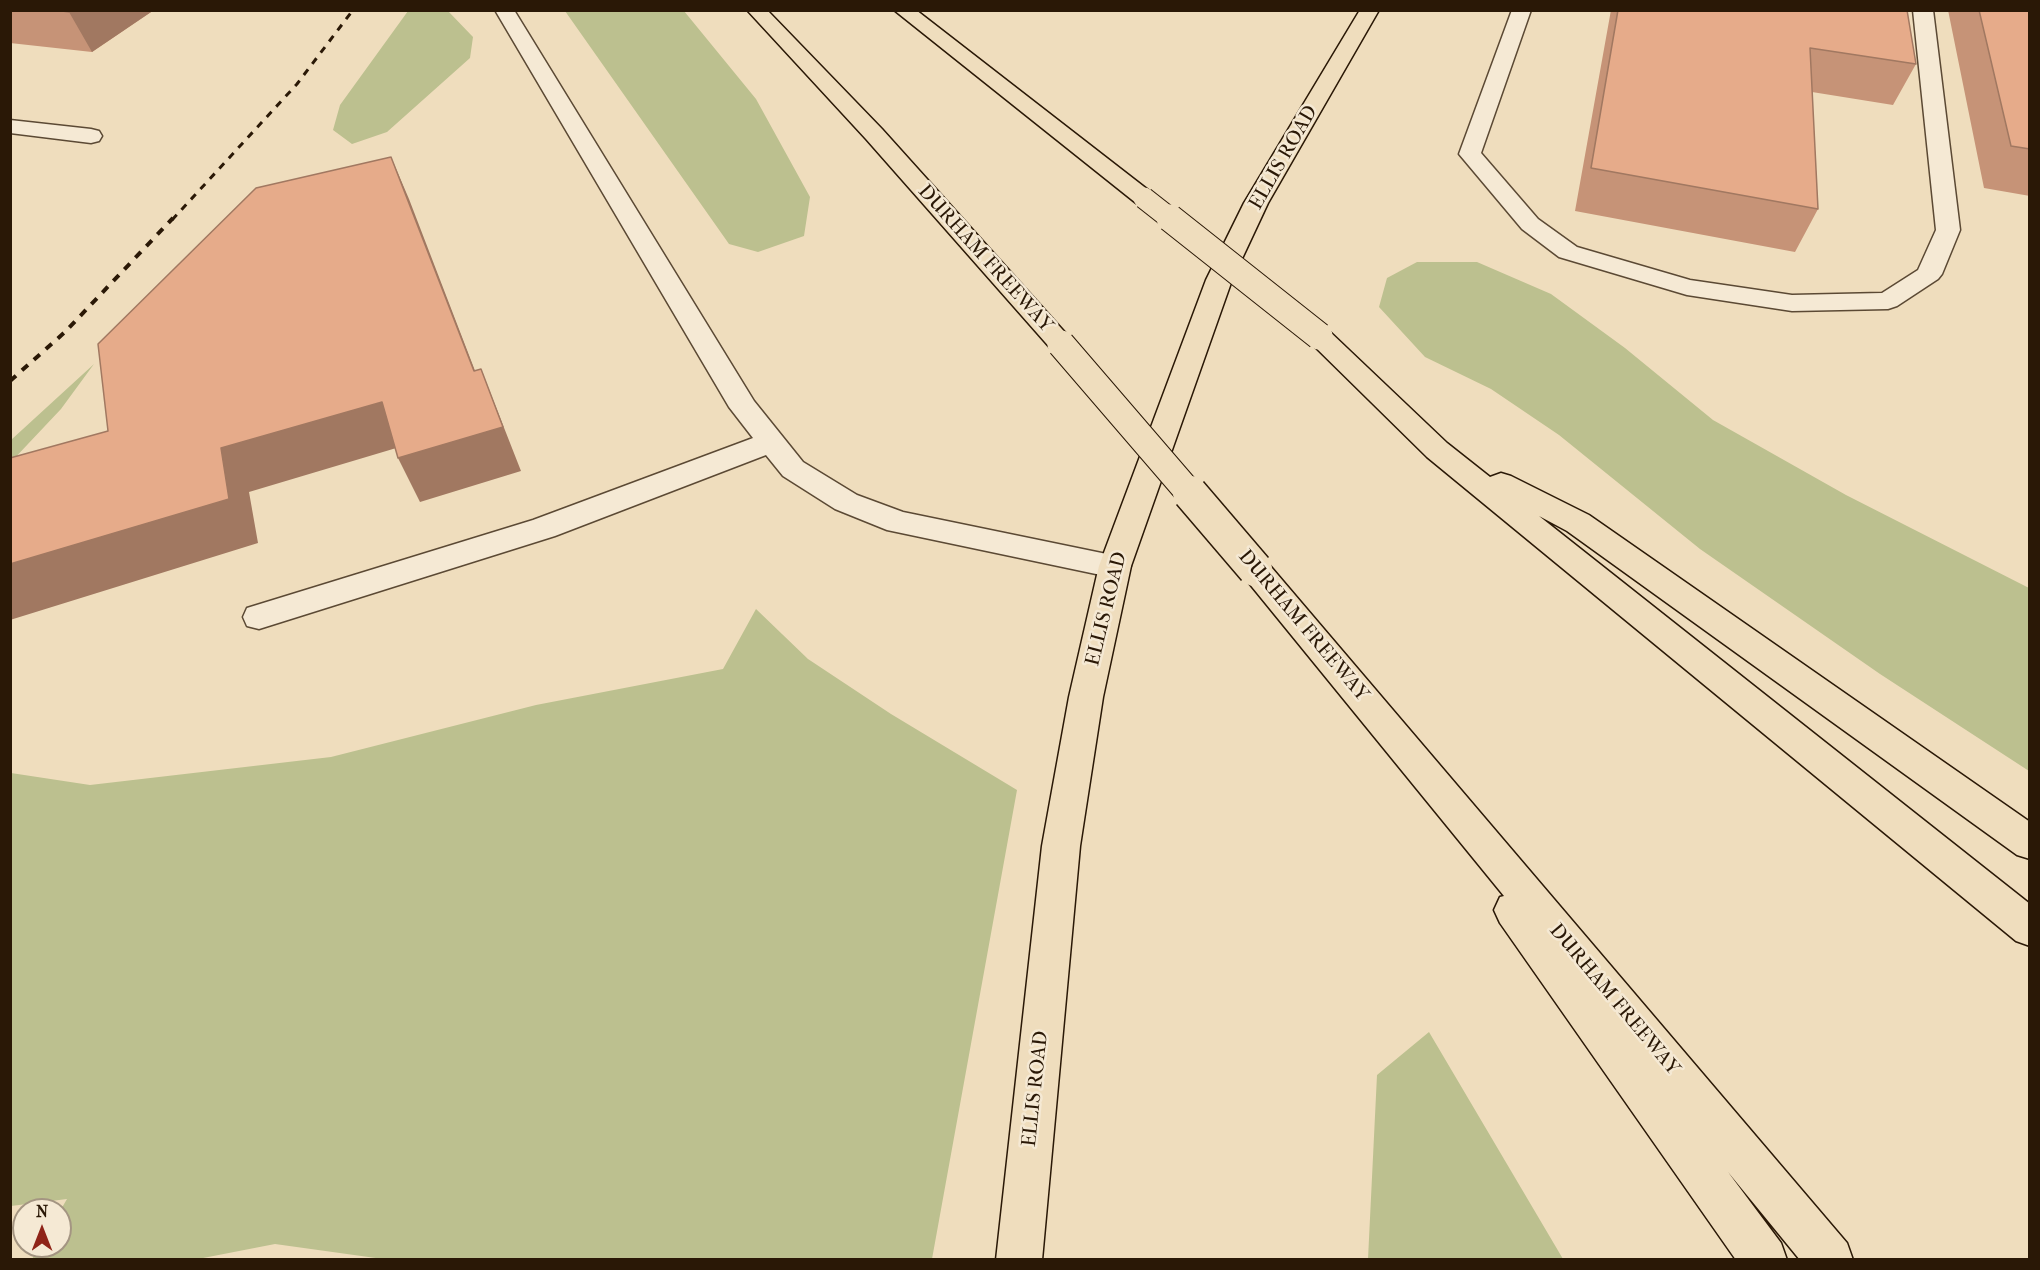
<!DOCTYPE html>
<style>
body{margin:0}
#map{position:relative;width:2040px;height:1270px;overflow:hidden;background:#efddbd;font-family:"IM FELL French Canon",serif}
canvas{display:block}
.frame{position:absolute;inset:0;border:12px solid #2a1806;pointer-events:none}
.north{position:absolute;left:12px;top:1198px;width:60px;height:60px;box-sizing:border-box;background:#f5e9d4;border:2px solid #a49582;border-radius:50%;rotate:0deg;font-size:16px;font-weight:700;line-height:24px;text-align:center;color:#2a1806}
.north::after{content:'';display:block;margin:auto;width:21px;height:27px;background:#8f2418;clip-path:polygon(50% 0,100% 100%,50% 72%,0 100%)}
</style>
<div id="map">
<canvas width="2040" height="1270"></canvas>
<div class="frame"></div>
<div class="north">N</div>
</div>
<script>
const c = document.querySelector('canvas').getContext('2d');
c.lineJoin = 'round';
function paint(path, color) {
  c.fillStyle = color;
  c.fill(path, 'evenodd');
}
function toPath(rows) {
  const path = new Path2D();
  for (const r of rows) {
    path.moveTo(r[0], r[1]);
    for (let i = 2; i < r.length; i += 2) path.lineTo(r[i], r[i + 1]);
  }
  return path;
}
function stroke(path, color, width, dash) {
  c.strokeStyle = color;
  c.lineWidth = width;
  c.lineCap = dash ? 'butt' : 'round';
  c.setLineDash(dash || []);
  c.stroke(path);
}
function drawText(font, color, halo, rows, align = 'center') {
  c.font = font + ' "IM FELL French Canon",serif';
  c.lineWidth = 5;
  c.setLineDash([]);
  c.textBaseline = 'middle';
  c.strokeStyle = halo;
  c.fillStyle = color;
  for (const [text, x, y, turn = 0] of rows) {
    c.save();
    c.translate(x, y);
    c.rotate((+turn || 0) * Math.PI / 180);
    c.textAlign = isNaN(turn) ? turn : align;
    if (halo) c.strokeText(text, 0, 0);
    c.fillText(text, 0, 0);
    c.restore();
  }
}
paint(toPath([
 [408,11,448,11,473,37,470,58,387,132,352,144,333,130,340,105],
 [565,11,684,11,756,99,810,197,804,236,758,252,729,244],
 [1417,262,1477,262,1551,294,1625,348,1713,420,1846,495,2029,588,2029,771,1880,674,1700,549,1559,435,1491,389,1425,357,1379,307,1387,278],
 [94,364,61,409,11,462,11,440],
 [756,609,808,659,891,714,1017,790,932,1259,390,1260,275,1244,198,1259,32,1259,40,1246,60,1246,60,1211,67,1199,11,1206,11,773,90,785,331,757,536,705,723,669],
 [1429,1032,1563,1259,1368,1259,1377,1075]
]), '#bcc08f');
const minor = toPath([
 [495,10,514,10,754,401,803,462,857,495,903,512,1126,558,1131,566,1126,574,1115,578,887,530,835,509,783,476,766,455,555,536,259,629,247,626,243,617,247,608,533,520,753,438,729,407,495,10],
 [1512,10,1531,10,1481,153,1538,219,1577,247,1690,280,1792,295,1882,293,1918,270,1936,230,1913,10,1933,10,1960,230,1942,274,1938,279,1897,306,1888,309,1792,311,1687,295,1559,257,1522,229,1459,154,1512,10],
 [10,120,91,129,99,131,102,136,99,141,91,143,10,133,10,120]
]);
const major = toPath([
 [1360,10,1379,10,1268,203,1232,280,1131,566,1103,697,1080,846,1042,1260,996,1260,1042,846,1069,697,1099,566,1206,280,1244,203,1360,10]
]);
const highway = toPath([
 [747,10,767,10,882,129,1070,338,1074,344,1070,350,1061,352,1052,350,866,139,747,10],
 [894,10,916,10,1152,193,1156,198,1152,203,1136,203,894,10],
 [1319,328,1328,330,1447,443,1490,477,1501,473,1511,476,1589,515,2030,822,2030,859,2017,855,1567,531,1539,516,2030,904,2030,946,2016,941,1427,457,1310,342,1306,336,1310,330,1319,328],
 [1255,557,1266,561,1847,1243,1853,1260,1800,1260,1728,1172,1781,1243,1787,1260,1736,1260,1500,923,1494,910,1500,897,1504,896,1244,577,1239,569,1244,561,1255,557]
]);
stroke(minor, '#5b4934', 3);
stroke(major, '#2a1806', 3);
stroke(highway, '#2a1806', 3);
paint(minor, '#f5e9d4');
paint(major, '#efddbd');
paint(highway, '#efddbd');
stroke(toPath([
 [172,220,297,84,353,10]
]), '#2a1806', 3, [7, 7]);
stroke(toPath([
 [10,381,65,332,173,218]
]), '#2a1806', 4, [8, 8]);
const highwayBridgeFar2 = toPath([
 [1144,198,1172,220]
]);
const highwayBridgeFar1 = toPath([
 [1170,218,1319,336],
 [1061,344,1191,495]
]);
const highwayBridge = toPath([
 [1190,493,1255,569]
]);
stroke(highwayBridgeFar2, '#2a1806', 23, []);
stroke(highwayBridgeFar1, '#2a1806', 29, []);
stroke(highwayBridge, '#2a1806', 37, []);
stroke(highwayBridgeFar2, '#efddbd', 21);
stroke(highwayBridgeFar1, '#efddbd', 27);
stroke(highwayBridge, '#efddbd', 34);
paint(toPath([
 [10,10,154,10,92,52,10,43],
 [1611,10,1907,10,1916,64,1893,105,1812,92,1818,209,1795,252,1575,211],
 [1948,10,2030,10,2030,196,1984,188]
]), '#c69377');
paint(toPath([
 [71,10,154,10,92,52,69,12],
 [391,157,409,199,492,415,474,371],
 [481,369,521,471,420,502,398,458],
 [382,402,403,446,249,492,258,543,10,620,10,564,221,448]
]), '#a17861');
const building = toPath([
 [55,10,71,10,69,12,55,10],
 [1618,10,1907,10,1916,64,1810,48,1818,209,1591,168,1618,10],
 [1979,10,2030,10,2030,149,2011,146,1979,10],
 [391,157,474,371,481,369,503,427,398,458,382,402,221,448,229,499,10,564,10,458,108,431,98,344,256,188,391,157]
]);
paint(building, '#e6ab8a');
stroke(building, '#a17861', 1.5);
drawText('20px', '#2a1806', '#f5e9d4', [
 ["ELLIS ROAD",1284,158,-60],
 ["DURHAM FREEWAY",985,259,48],
 ["ELLIS ROAD",1107,609,-76],
 ["DURHAM FREEWAY",1303,626,50],
 ["DURHAM FREEWAY",1614,1000,50],
 ["ELLIS ROAD",1036,1089,-84]
]);
</script>
